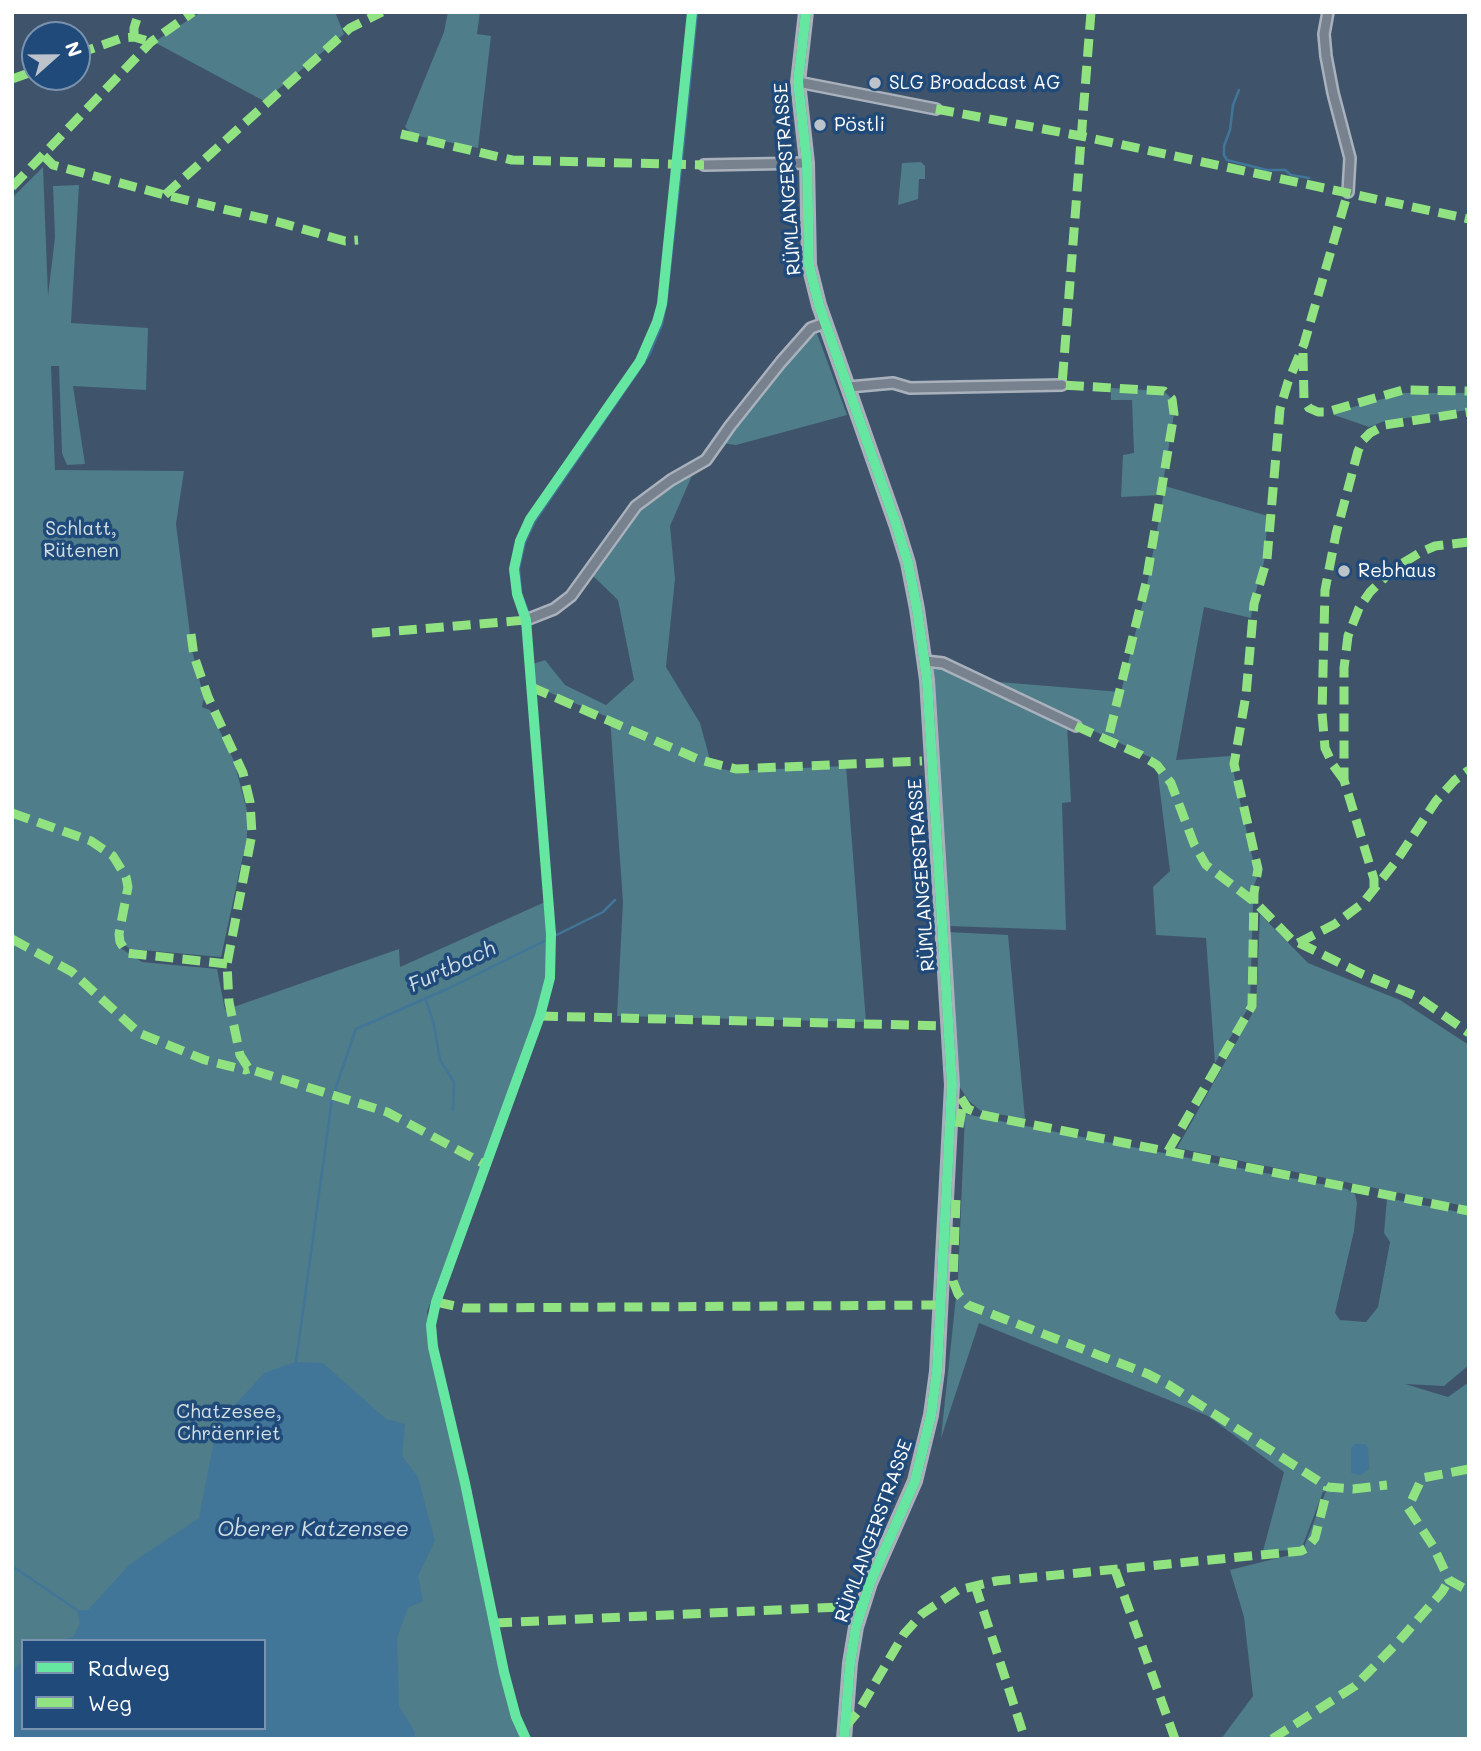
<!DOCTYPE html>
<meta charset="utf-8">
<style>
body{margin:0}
#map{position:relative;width:1481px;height:1751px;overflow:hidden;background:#3f536b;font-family:Mali,sans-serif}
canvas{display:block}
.frame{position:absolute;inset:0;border:14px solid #fff;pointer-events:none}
.legend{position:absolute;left:21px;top:1639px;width:245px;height:91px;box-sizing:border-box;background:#1f4a7a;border:2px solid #7992af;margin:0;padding:9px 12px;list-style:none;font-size:21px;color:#fff}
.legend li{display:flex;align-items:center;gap:14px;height:35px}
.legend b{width:35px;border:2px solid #7992af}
.north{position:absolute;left:21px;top:21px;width:70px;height:70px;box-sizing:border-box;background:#1f4a7a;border:2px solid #7992af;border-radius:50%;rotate:69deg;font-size:19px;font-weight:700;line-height:28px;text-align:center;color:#fff}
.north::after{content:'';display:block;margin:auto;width:24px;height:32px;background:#bcc3cb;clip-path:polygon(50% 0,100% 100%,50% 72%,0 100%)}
</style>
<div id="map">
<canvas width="1481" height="1751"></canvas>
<div class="frame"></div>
<ul class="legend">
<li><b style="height:9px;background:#66e7a1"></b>Radweg</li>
<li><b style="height:9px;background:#91e382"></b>Weg</li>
</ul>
<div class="north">N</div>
</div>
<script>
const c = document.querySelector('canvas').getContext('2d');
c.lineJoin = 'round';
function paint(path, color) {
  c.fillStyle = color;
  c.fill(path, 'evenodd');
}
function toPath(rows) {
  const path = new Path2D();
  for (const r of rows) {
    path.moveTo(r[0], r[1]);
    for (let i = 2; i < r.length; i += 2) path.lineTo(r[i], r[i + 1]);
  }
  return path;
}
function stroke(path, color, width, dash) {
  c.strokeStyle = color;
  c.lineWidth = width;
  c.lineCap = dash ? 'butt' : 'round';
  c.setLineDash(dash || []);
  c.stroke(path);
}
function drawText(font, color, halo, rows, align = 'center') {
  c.font = font + ' Mali,sans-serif';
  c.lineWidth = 7;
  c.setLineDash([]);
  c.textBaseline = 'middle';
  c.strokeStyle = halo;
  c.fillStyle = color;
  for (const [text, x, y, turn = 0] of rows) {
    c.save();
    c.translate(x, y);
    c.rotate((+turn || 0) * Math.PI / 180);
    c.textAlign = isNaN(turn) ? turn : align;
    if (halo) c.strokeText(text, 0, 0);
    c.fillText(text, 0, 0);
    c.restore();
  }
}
paint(toPath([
 [201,12,335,12,344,34,264,101,154,42],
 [448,12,480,12,477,34,491,36,478,148,413,135,405,127,444,32],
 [921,162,925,166,925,179,919,179,918,199,898,205,902,163],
 [43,167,48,296,55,237,53,186,79,185,71,323,148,328,146,390,73,386,85,464,67,465,62,453,59,366,51,366,55,470,184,471,176,524,192,650,204,698,202,707,210,710,234,761,247,811,247,837,221,957,130,949,123,944,121,933,116,945,142,962,217,969,225,1010,399,949,400,967,545,902,548,929,547,975,538,1012,427,1312,489,1624,509,1708,524,1739,12,1739,12,198],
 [23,1641,264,1641,264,1728,23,1728],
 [815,328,847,415,736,445,721,443],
 [1111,388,1164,391,1172,399,1174,414,1161,495,1121,497,1123,455,1134,453,1132,400,1111,400],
 [1404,393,1469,393,1469,410,1399,419,1382,422,1369,427,1334,415,1335,412],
 [694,471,670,526,675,579,666,667,700,723,712,767,733,771,846,766,866,1022,617,1016,623,902,610,718,534,686,533,664,545,660,565,685,606,705,634,680,618,600,592,575,640,507,671,482],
 [1165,486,1268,516,1264,562,1253,602,1251,618,1204,607,1176,760,1230,756,1257,878,1251,892,1253,905,1250,1005,1215,1063,1206,938,1156,935,1153,887,1170,871,1156,760,987,681,1121,692,1147,585],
 [940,666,1067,723,1071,802,1062,803,1066,930,947,926,930,675,933,669],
 [1260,914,1308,963,1400,1000,1469,1045,1469,1207,1177,1148,1256,1007],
 [947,932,1008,935,1025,1119,981,1111,969,1101,955,1080],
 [965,1114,1347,1189,1355,1194,1357,1203,1354,1231,1335,1313,1340,1320,1366,1322,1378,1307,1390,1242,1384,1233,1387,1198,1469,1214,1469,1365,1444,1386,1405,1384,1448,1397,1469,1382,1469,1739,1221,1739,1253,1696,1244,1617,1230,1570,1302,1552,1326,1491,1323,1492,1301,1550,1263,1551,1284,1472,1208,1416,979,1323,941,1438,958,1278]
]), '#4f7d89');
paint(toPath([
 [296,1362,323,1363,386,1419,405,1424,402,1456,418,1477,435,1541,418,1576,423,1601,408,1608,397,1638,399,1706,415,1732,414,1739,12,1739,12,1671,23,1661,23,1728,264,1728,264,1641,55,1641,73,1637,80,1624,77,1610,88,1610,130,1564,199,1518,215,1435,235,1405,264,1373],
 [1355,1444,1365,1444,1368,1448,1369,1469,1361,1475,1351,1473,1351,1448]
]), '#417698');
stroke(toPath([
 [1239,90,1233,105,1230,130,1224,146,1224,155,1227,160,1267,170,1285,170,1291,175,1309,178],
 [682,160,697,12],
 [528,612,521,593,519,568,525,542,535,521,637,373,650,353,662,324,666,304,681,168],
 [426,1000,434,1025,440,1060,454,1082,453,1110],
 [335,1090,356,1029,447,989,603,912,615,900],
 [296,1362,332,1099],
 [12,1566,77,1610]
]), '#417698', 2.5);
const minor = toPath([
 [1328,12,1324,34,1326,56,1333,93,1350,158,1348,192],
 [798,82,936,109],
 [704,165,807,163],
 [849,387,893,383,910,388,1062,385],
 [526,620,554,609,571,596,636,506,671,480,706,460,730,426,781,362,811,328,825,323],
 [925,661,943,663,1076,726]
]);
const tertiary = toPath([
 [806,12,798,82,807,163,809,265,819,305,896,524,908,563,917,609,927,680,952,1085,937,1371,931,1415,915,1481,870,1583,856,1627,850,1663,844,1739]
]);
stroke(minor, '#a9b2bc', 14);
stroke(tertiary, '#a9b2bc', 16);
stroke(minor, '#77828e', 9);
stroke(tertiary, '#77828e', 10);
stroke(toPath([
 [1091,12,1062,385,1164,391,1172,399,1174,414,1146,583,1108,739],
 [134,37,134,28,139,12],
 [77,54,122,38,134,37,151,42],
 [12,79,35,71],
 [936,109,1081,136,1469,219],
 [401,134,512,160,704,165],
 [44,156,53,165,165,195,278,222,345,241,358,240],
 [12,187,151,42,193,12],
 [165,195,350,28,382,12],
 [1303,353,1304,400,1309,408,1318,412,1327,412,1403,390,1469,391],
 [372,633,526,620],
 [191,634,194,656,208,697,243,773,250,802,252,834,227,964,229,1002,240,1055,249,1069,387,1112,486,1165],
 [531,687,700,760,736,769,922,761],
 [1076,726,1141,755,1157,765,1171,783,1194,844,1206,865,1256,903,1291,939,1362,974,1416,996,1469,1033],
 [1344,780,1333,765,1325,748,1322,713,1325,590,1336,534,1358,451,1363,440,1370,433,1385,425,1469,412],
 [12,813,91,841,113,856,126,877,128,887,119,934,120,942,127,953,227,964],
 [1374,889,1374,879,1344,780,1344,668,1348,636,1359,608,1370,592,1395,568,1421,552,1435,546,1469,542],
 [12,939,72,972,139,1033,205,1060,245,1070,249,1069],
 [1298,943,1335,924,1363,903,1397,860,1436,801,1455,780,1469,770],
 [540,1016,949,1026],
 [961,1098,968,1109,983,1115,1469,1211],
 [959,1127,963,1103],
 [1168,1151,1252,1006,1254,893,1258,869,1234,764,1246,695,1254,604,1267,559,1280,409,1288,382,1304,344,1348,192],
 [956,1200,953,1281,958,1294,968,1305,1148,1374,1169,1385,1328,1487,1353,1489,1387,1485],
 [436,1302,464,1308,941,1305],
 [1469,1469,1422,1478,1408,1508,1433,1546,1449,1580,1469,1591],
 [1115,1570,1175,1739],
 [975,1585,1025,1739],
 [494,1623,862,1606],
 [845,1727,858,1712,904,1634,922,1614,958,1590,996,1581,1301,1551,1307,1548,1315,1538,1328,1487],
 [1272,1739,1355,1686,1399,1641,1442,1592,1449,1580]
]), '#91e382', 9, [18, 9]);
stroke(toPath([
 [806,12,798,82,807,163,809,265,819,305,896,524,908,563,917,609,927,680,952,1085,937,1371,931,1415,915,1481,870,1583,856,1627,850,1663,844,1739],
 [526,1739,516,1717,504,1672,465,1483,433,1347,431,1325,436,1302,540,1016,550,978,551,934,526,620,517,594,514,569,520,541,530,519,640,361,657,322,662,304,692,12]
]), '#66e7a1', 10);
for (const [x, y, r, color] of [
 [875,83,7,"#bcc3cb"],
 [820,125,7,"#bcc3cb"],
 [1344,571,7,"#bcc3cb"]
]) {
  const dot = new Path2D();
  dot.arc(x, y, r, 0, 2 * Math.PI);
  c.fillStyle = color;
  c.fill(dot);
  stroke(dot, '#1f4a7a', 2.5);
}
drawText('19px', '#fff', '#1f4a7a', [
 ["SLG Broadcast AG",889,83],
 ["Pöstli",834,125],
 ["Rebhaus",1358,571]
], 'left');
drawText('19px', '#fff', '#1f4a7a', [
 ["RÜMLANGERSTRASSE",788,179,-94],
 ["RÜMLANGERSTRASSE",922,875,-94],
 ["RÜMLANGERSTRASSE",874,1531,-70]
]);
drawText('19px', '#d4e0e3', '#1f4a7a', [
 ["Schlatt,",81,529],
 ["Rütenen",81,551],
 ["Chatzesee,",229,1412],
 ["Chräenriet",229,1434]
]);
drawText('italic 21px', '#d0dee6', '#1f4a7a', [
 ["Furtbach",452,967,-25],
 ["Oberer Katzensee",313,1530]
]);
</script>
